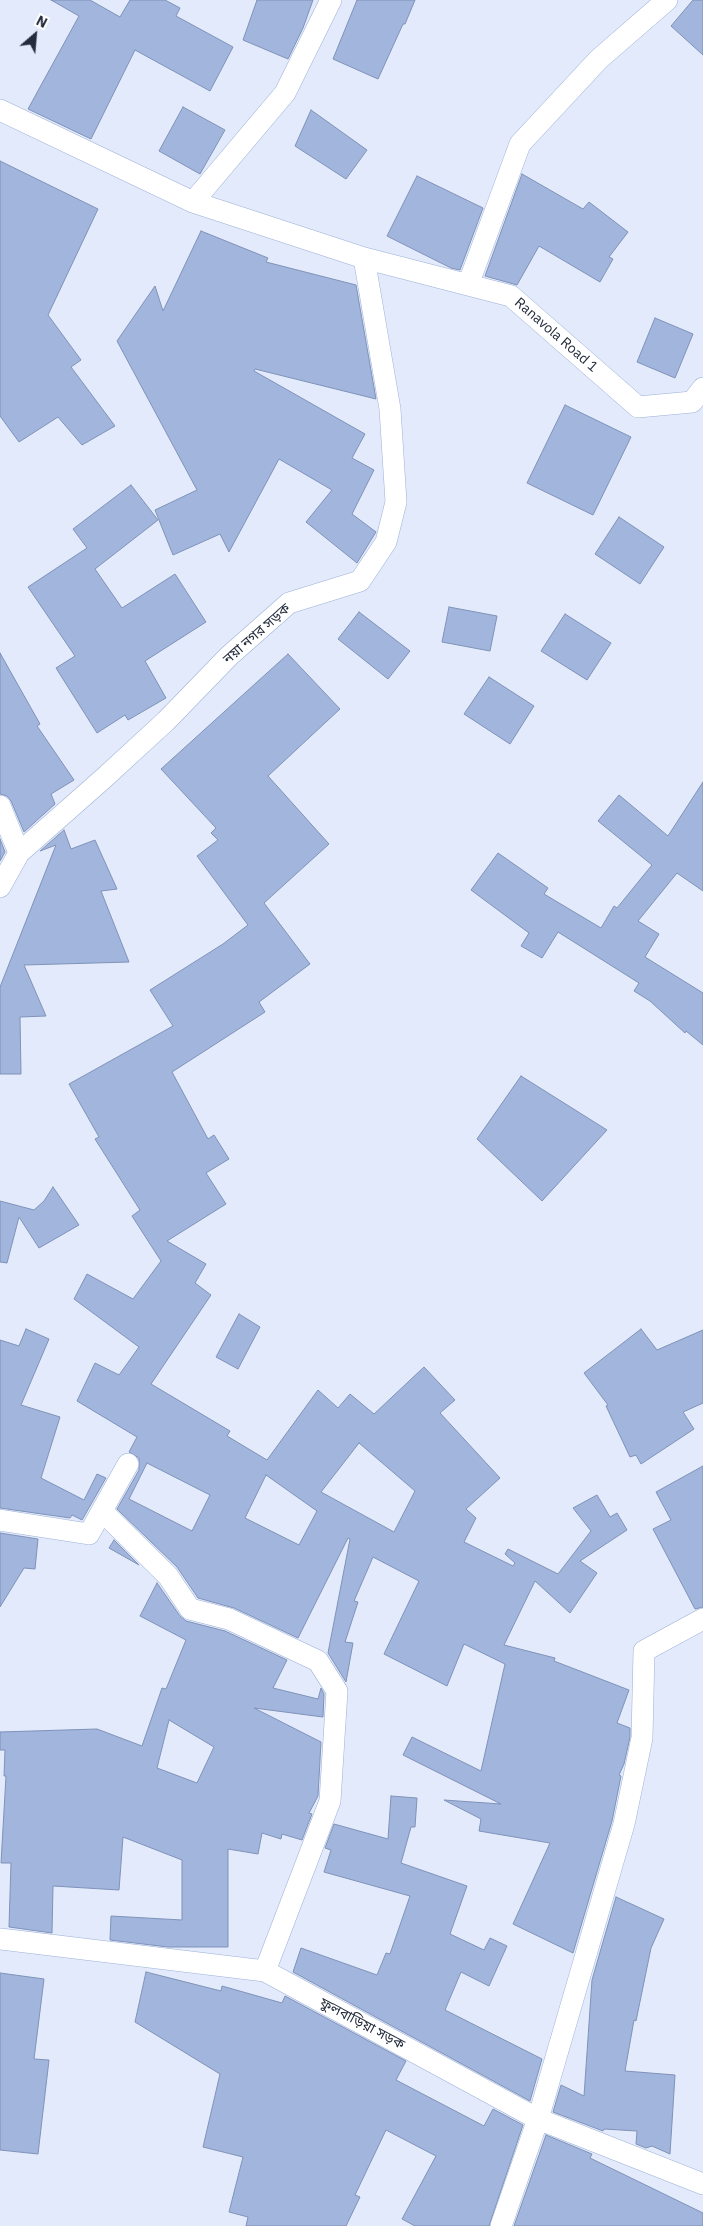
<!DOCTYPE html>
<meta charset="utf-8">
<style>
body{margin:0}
#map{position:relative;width:703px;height:2226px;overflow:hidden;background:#e2eafb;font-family:"IBM Plex Sans",sans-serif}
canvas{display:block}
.north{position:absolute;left:10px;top:10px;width:50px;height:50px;-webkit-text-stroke:4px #fff;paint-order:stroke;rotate:27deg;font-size:14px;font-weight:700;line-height:20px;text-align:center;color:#242c3c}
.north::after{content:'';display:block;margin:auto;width:18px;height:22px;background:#242c3c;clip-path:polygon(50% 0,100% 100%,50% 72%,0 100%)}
</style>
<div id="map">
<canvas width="703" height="2226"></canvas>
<div class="north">N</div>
</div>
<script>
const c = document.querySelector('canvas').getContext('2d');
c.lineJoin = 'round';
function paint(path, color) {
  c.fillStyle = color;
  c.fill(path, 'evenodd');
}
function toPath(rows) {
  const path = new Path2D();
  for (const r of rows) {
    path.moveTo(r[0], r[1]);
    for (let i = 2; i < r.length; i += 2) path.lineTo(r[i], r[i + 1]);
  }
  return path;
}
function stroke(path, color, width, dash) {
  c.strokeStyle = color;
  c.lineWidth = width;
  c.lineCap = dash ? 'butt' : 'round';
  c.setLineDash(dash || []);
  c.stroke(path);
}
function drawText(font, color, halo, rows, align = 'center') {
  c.font = font + ' "IBM Plex Sans","Noto Sans Bengali",sans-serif';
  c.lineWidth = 4.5;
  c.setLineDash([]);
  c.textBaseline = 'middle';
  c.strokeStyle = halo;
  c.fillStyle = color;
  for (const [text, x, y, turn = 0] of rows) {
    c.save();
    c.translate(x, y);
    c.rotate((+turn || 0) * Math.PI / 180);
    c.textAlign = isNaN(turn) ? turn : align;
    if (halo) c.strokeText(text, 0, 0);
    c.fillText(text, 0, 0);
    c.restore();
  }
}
const building = toPath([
 [51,0,90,0,120,17,130,0,165,0,180,8,176,16,233,47,210,91,135,50,91,139,28,109,79,16,51,0],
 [257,0,313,0,303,28,288,59,243,40,257,0],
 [357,0,415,0,405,24,403,24,378,79,333,59,357,0],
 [693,0,703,0,703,55,671,26,693,0],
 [183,107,225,130,200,174,159,151,183,107],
 [311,110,367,150,346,179,295,146,311,110],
 [0,161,98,209,48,315,81,360,71,367,115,426,82,445,58,417,19,442,0,416,0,161],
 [522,174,583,209,589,202,628,232,609,257,613,259,600,282,539,246,517,285,485,276,522,174],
 [417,176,483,208,460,270,451,268,387,236,417,176],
 [201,231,268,258,266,262,356,285,376,399,255,369,254,371,365,434,352,458,374,470,352,514,376,532,357,563,306,522,332,490,279,459,229,552,220,534,173,555,155,510,197,490,117,341,155,286,163,311,201,231],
 [655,318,693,334,675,378,637,362,655,318],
 [565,405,631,437,593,515,527,483,565,405],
 [131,485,158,520,95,569,122,608,175,574,206,622,145,661,166,698,128,720,125,715,97,733,56,668,75,656,28,587,87,548,73,529,131,485],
 [619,517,664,547,640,584,595,554,619,517],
 [449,607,497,616,490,651,442,642,449,607],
 [359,612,410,651,388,679,338,639,359,612],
 [565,614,611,643,587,680,541,651,565,614],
 [0,653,40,724,37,726,74,780,51,794,55,804,24,832,11,801,7,796,0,794,0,653],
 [288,654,340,709,268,776,329,844,264,903,310,964,259,1002,265,1012,172,1072,208,1139,214,1135,229,1159,206,1173,226,1204,167,1241,206,1264,195,1283,211,1295,151,1384,230,1431,227,1436,267,1460,318,1390,338,1408,350,1394,374,1414,424,1367,455,1400,440,1413,500,1478,466,1509,476,1518,464,1542,513,1566,515,1563,505,1554,508,1549,558,1574,591,1531,573,1508,597,1495,610,1517,617,1513,627,1530,580,1561,597,1573,570,1613,535,1581,504,1645,555,1658,554,1661,629,1690,617,1723,630,1728,630,1737,624,1764,619,1775,621,1776,612,1821,573,1953,513,1924,550,1843,479,1831,481,1819,444,1800,501,1804,403,1755,412,1737,481,1771,505,1664,464,1644,447,1686,384,1654,419,1581,373,1557,354,1601,358,1602,345,1642,353,1643,346,1682,328,1653,350,1539,348,1538,298,1638,234,1608,198,1598,177,1567,117,1509,139,1470,139,1458,129,1452,137,1437,77,1401,95,1363,119,1375,139,1347,74,1299,87,1274,133,1299,161,1261,132,1216,140,1210,95,1139,99,1137,69,1084,173,1026,150,990,223,944,248,925,197,856,218,840,211,833,216,828,161,769,288,654],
 [359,1443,415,1491,394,1532,321,1492,359,1443],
 [147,1463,210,1495,192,1531,129,1499,147,1463],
 [266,1475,317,1511,299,1545,245,1518,266,1475],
 [489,677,534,706,510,744,464,714,489,677],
 [703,782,703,891,677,873,638,921,659,934,645,957,703,993,703,1045,686,1031,685,1033,650,1001,634,991,639,983,558,932,542,958,521,946,529,933,471,890,498,853,548,888,544,894,601,928,614,906,617,908,652,865,598,821,619,795,668,836,703,782],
 [64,830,71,849,95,840,117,889,101,891,129,962,24,965,46,1016,20,1017,21,1074,0,1074,0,987,56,845,40,851,64,830],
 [0,839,5,852,0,861,0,839],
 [521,1076,607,1130,542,1201,477,1139,521,1076],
 [53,1187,79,1225,39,1248,19,1217,7,1263,0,1262,0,1201,34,1210,44,1201,53,1187],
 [239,1314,260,1327,238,1369,216,1357,239,1314],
 [26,1329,49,1339,21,1405,60,1417,41,1478,84,1500,97,1474,106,1478,82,1520,72,1515,70,1518,0,1508,0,1340,19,1346,26,1329],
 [641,1329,657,1350,703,1330,703,1403,683,1412,694,1429,641,1464,636,1455,630,1457,606,1406,608,1405,584,1373,641,1329],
 [703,1466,703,1607,695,1609,653,1529,671,1520,656,1492,703,1466],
 [0,1533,38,1539,35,1569,24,1568,0,1607,0,1533],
 [114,1540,139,1565,109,1548,114,1540],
 [157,1583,180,1616,186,1621,225,1631,287,1660,273,1688,318,1699,321,1688,324,1694,323,1717,254,1708,321,1742,318,1796,309,1813,312,1814,302,1840,282,1834,281,1839,262,1833,258,1854,228,1849,228,1947,168,1947,110,1940,111,1916,182,1920,182,1860,123,1837,119,1890,53,1886,52,1933,9,1927,11,1863,1,1863,6,1776,4,1776,5,1750,0,1750,0,1732,97,1729,142,1746,162,1688,166,1689,186,1640,140,1616,157,1583],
 [169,1720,214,1747,197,1783,157,1768,169,1720],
 [391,1796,417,1798,415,1827,411,1827,401,1863,467,1886,450,1934,484,1950,490,1938,507,1946,489,1986,461,1972,445,2010,542,2059,530,2101,293,1972,301,1948,377,1975,386,1953,390,1954,410,1896,324,1872,331,1850,325,1848,334,1824,388,1839,391,1796],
 [616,1897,664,1919,651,1948,636,2021,634,2020,625,2071,675,2075,670,2154,652,2146,646,2148,636,2144,637,2131,604,2129,603,2131,553,2112,561,2085,584,2096,592,1980,616,1897],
 [146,1972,221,1991,222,1986,282,2003,285,1996,406,2061,396,2080,484,2126,493,2109,523,2125,489,2226,415,2226,402,2219,436,2156,386,2130,355,2195,360,2197,346,2226,246,2226,248,2217,229,2212,243,2157,203,2147,220,2074,135,2022,146,1972],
 [0,1973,44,1979,34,2059,49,2060,38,2154,0,2150,0,1973],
 [546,2135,592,2154,590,2158,703,2213,703,2226,514,2226,546,2135]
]);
paint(building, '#a1b5dd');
stroke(building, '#7f92b8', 1);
const street = toPath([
 [0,110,193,202,364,258,511,296,638,407,692,402,703,388],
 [193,202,285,93,331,0],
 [468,285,520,144,599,59,667,0],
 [0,806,19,853],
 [0,887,19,853,104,778,166,721,229,656,289,603,360,581,386,542,396,502,390,409,364,258],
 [102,1511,168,1576,190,1609,229,1619,318,1661,337,1691,330,1801,265,1971],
 [0,1520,89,1534,128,1464],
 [0,1939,265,1971,538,2119,703,2184],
 [501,2226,538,2119,624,1824,642,1738,644,1651,703,1619]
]);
stroke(street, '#9db1d8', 22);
stroke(street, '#fff', 21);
drawText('14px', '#242c3c', '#fff', [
 ["Ranavola Road 1",556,335,41],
 ["নয়া নগর সড়ক",257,634,-41],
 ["ফুলবাড়িয়া সড়ক",362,2024,28]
]);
</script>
